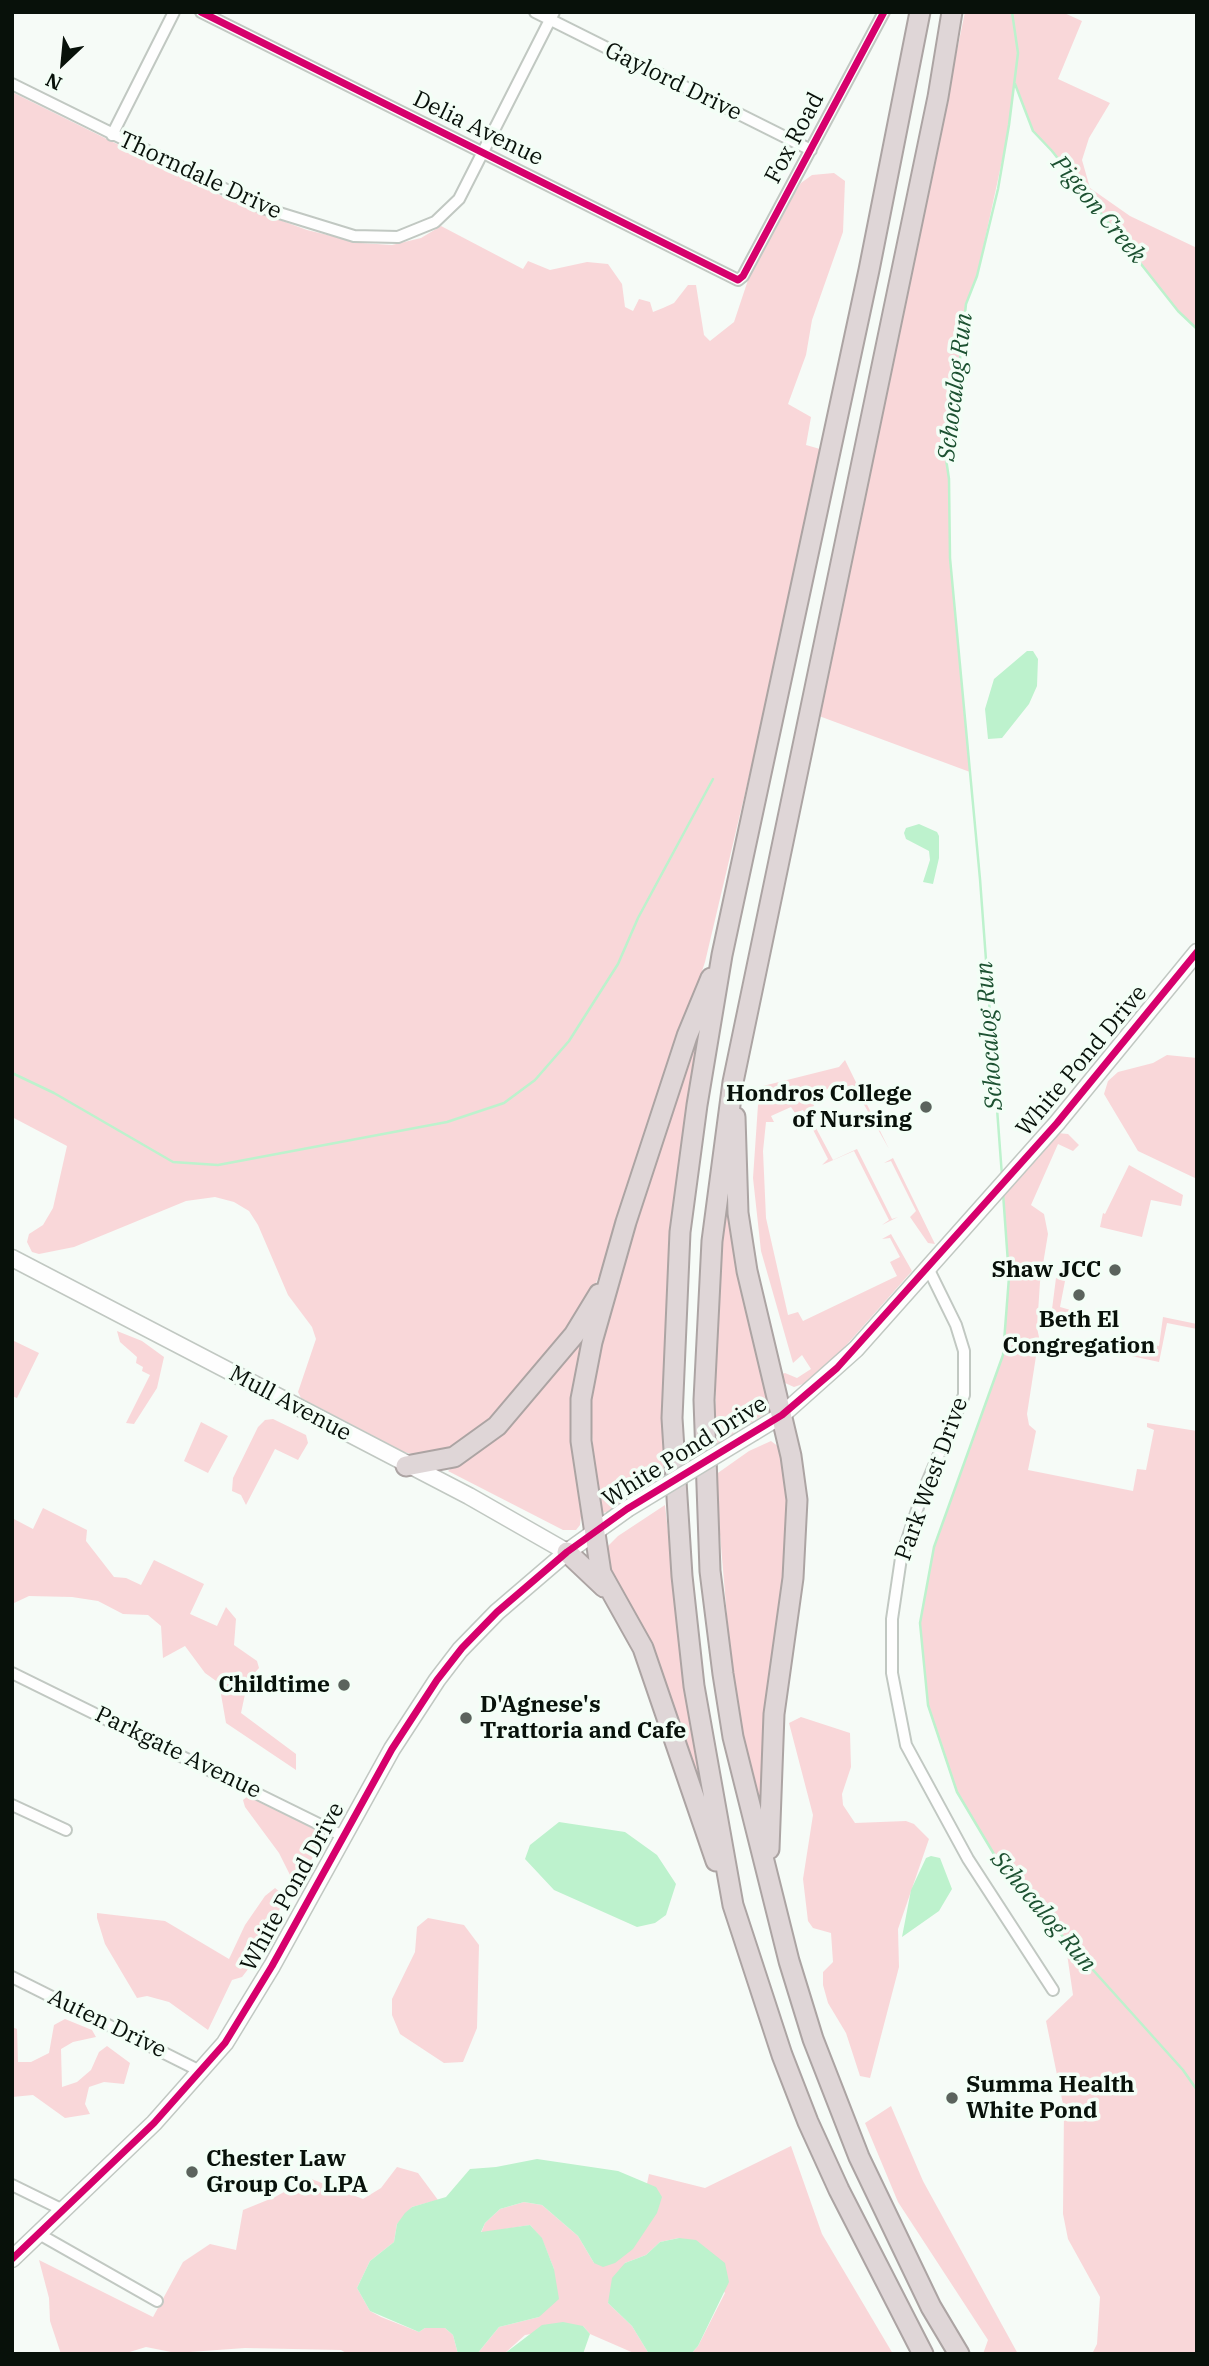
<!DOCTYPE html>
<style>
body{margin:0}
#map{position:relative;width:1209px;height:2366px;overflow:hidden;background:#f6fbf7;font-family:"IBM Plex Serif",serif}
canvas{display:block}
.frame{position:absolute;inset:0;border:14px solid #08110a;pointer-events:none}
.north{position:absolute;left:28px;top:28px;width:70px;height:70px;-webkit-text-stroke:5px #f3fef6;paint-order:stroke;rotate:206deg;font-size:19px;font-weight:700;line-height:28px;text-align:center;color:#08110a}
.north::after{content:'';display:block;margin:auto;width:24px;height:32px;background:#08110a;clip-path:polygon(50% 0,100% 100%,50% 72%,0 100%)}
</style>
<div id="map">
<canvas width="1209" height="2366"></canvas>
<div class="frame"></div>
<div class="north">N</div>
</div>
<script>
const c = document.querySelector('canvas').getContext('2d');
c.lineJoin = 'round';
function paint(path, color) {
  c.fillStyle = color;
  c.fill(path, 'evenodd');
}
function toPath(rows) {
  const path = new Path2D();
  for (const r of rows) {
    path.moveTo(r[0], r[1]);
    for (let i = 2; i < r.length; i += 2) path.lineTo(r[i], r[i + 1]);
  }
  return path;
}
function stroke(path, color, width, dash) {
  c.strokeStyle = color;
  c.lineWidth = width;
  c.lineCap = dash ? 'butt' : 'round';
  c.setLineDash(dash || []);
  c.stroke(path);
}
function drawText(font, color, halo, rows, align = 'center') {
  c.font = font + ' "IBM Plex Serif",serif';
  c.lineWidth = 7;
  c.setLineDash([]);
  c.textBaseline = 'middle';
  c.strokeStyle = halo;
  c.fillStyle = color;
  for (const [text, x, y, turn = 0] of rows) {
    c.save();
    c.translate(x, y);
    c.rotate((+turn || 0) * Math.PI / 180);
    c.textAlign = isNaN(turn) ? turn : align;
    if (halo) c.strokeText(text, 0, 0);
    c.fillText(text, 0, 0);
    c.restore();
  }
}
paint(toPath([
 [965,12,1062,12,1082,21,1058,79,1110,103,1089,138,1082,160,1090,188,1130,216,1197,248,1197,329,1178,311,1052,151,1033,131,1014,83,1007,138,977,276,966,304,952,432,945,452,949,479,950,558,970,772,819,716],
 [12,92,242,206,307,230,361,243,392,245,421,238,441,226,523,269,528,261,550,270,587,262,608,264,622,284,625,307,633,311,639,299,650,302,653,312,663,308,674,303,688,285,696,285,704,335,710,341,734,322,755,259,801,183,812,175,834,173,845,181,843,232,812,320,806,355,788,404,811,417,806,445,820,449,786,620,705,962,609,1254,589,1298,511,1404,450,1456,431,1459,404,1452,301,1398,298,1392,316,1339,312,1327,288,1295,258,1225,249,1211,234,1202,215,1197,186,1201,74,1247,39,1254,32,1252,27,1242,29,1234,43,1225,53,1208,67,1146,12,1117],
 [699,1035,674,1205,667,1302,663,1475,613,1511,602,1513,596,1508,590,1395,602,1329,693,1040],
 [1167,1055,1197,1058,1197,1179,1138,1151,1104,1094,1108,1081,1118,1072,1153,1063],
 [845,1060,889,1149,853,1085,847,1087,844,1081,811,1097,814,1106,807,1111,833,1160,857,1149,892,1219,898,1217,882,1225,889,1220,854,1151,822,1165,828,1159,803,1110,795,1113,791,1107,771,1116,774,1122,766,1122,763,1151,766,1218,788,1315,798,1312,803,1321,897,1276,890,1262,900,1257,890,1238,882,1239,891,1234,912,1271,842,1350,806,1383,794,1387,785,1383,779,1375,785,1373,797,1378,811,1369,802,1355,793,1363,761,1251,753,1178,758,1105,763,1086,839,1067],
 [1057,1133,1068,1134,1079,1145,1073,1151,1058,1144,1031,1205,1044,1214,1048,1234,1040,1282,1037,1328,1039,1337,1027,1414,1029,1425,1036,1431,1028,1470,1133,1491,1137,1469,1146,1470,1154,1430,1147,1427,1147,1423,1197,1431,1197,2354,1092,2354,1097,2344,1100,2297,1068,2239,1063,2214,1064,2109,1046,2021,1073,1995,1065,1940,1004,1871,957,1792,928,1705,920,1623,934,1547,1003,1355,1009,1277,1003,1196],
 [893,1158,935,1244,928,1243,910,1217,916,1211,891,1161,884,1163],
 [1129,1165,1183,1195,1181,1206,1151,1200,1142,1237,1100,1227,1103,1213,1105,1214],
 [727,1179,773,1409,715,1445,717,1275],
 [1056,1278,1065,1281,1060,1307,1074,1311,1069,1329,1050,1325],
 [1163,1317,1197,1324,1197,1329,1167,1323,1159,1362,1113,1352,1113,1341,1121,1344,1123,1338,1159,1346],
 [117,1331,142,1341,164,1357,157,1388,134,1424,126,1423,150,1375,142,1371,143,1367,136,1363,137,1357,120,1342],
 [585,1336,571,1401,574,1461,582,1508,580,1525,576,1530,563,1530,448,1471,504,1426,545,1385],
 [12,1340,39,1353,17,1398,12,1396],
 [273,1419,306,1435,308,1443,298,1460,275,1449,246,1505,241,1495,232,1491,233,1478,258,1427,265,1420],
 [201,1422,228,1436,208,1473,184,1461],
 [771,1441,779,1447,786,1482,790,1547,766,1831,747,1759,731,1664,715,1475,749,1451],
 [665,1505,682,1657,710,1822,610,1584,602,1552,618,1536],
 [43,1508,87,1530,86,1541,114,1577,126,1578,141,1585,154,1560,204,1584,190,1614,217,1626,226,1607,236,1619,234,1645,257,1661,259,1668,248,1680,241,1713,296,1754,296,1770,226,1723,219,1683,205,1673,185,1646,163,1658,161,1626,148,1615,123,1614,98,1601,72,1597,29,1596,12,1604,12,1518,33,1529],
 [801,1717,850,1733,851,1767,842,1794,843,1805,855,1823,906,1821,914,1824,929,1839,898,1929,899,1967,870,2078,860,2076,846,2033,828,2003,823,1985,823,1972,833,1962,831,1933,813,1928,808,1921,803,1879,813,1815,789,1723],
 [248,1796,326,1834,308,1866,293,1881,279,1853,245,1807,243,1800],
 [275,1888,286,1897,249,1968,242,1977,232,1980,208,2030,169,2002,147,1996,137,1998,105,1944,97,1918,97,1913,165,1921,229,1959,245,1925,265,1896],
 [428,1918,464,1925,479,1945,477,2028,463,2062,444,2063,400,2034,392,2015,392,1999,415,1952,417,1927],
 [65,2019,92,2030,96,2037,73,2042,61,2049,62,2087,77,2082,91,2070,99,2052,107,2046,130,2063,124,2084,104,2082,89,2087,85,2104,90,2114,65,2118,33,2095,12,2097,12,2027,17,2029,18,2062,31,2062,49,2053,54,2025],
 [891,2106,923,2181,1018,2354,983,2354,988,2340,898,2202,865,2123],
 [791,2146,822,2234,893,2354,691,2354,698,2346,725,2293,679,2238,660,2242,646,2255,625,2263,608,2303,632,2326,649,2354,636,2354,590,2334,583,2326,525,2335,504,2354,477,2354,499,2327,539,2317,554,2269,542,2239,530,2225,481,2233,485,2223,500,2209,524,2202,542,2205,578,2236,594,2263,647,2184,649,2174,705,2188],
 [397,2167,418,2173,438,2200,412,2207,397,2224,394,2242,370,2261,357,2288,370,2311,381,2317,419,2332,425,2328,445,2328,453,2335,458,2354,348,2354,341,2350,245,2348,176,2353,146,2347,123,2354,61,2354,50,2321,49,2298,39,2260,153,2317,183,2262,210,2244,236,2250,243,2210,275,2197,309,2178,363,2199,381,2188]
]), '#f9d7d9');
paint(toPath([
 [1027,651,1033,651,1038,659,1037,686,1029,704,1002,738,988,739,985,709,994,679],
 [919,824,937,832,939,836,939,858,933,884,923,882,930,860,929,851,906,839,904,833,906,828],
 [559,1822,625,1832,657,1855,676,1884,666,1915,655,1923,637,1927,554,1890,525,1859,530,1845],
 [931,1856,940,1858,952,1889,939,1911,902,1937,911,1890,926,1858],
 [537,2159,618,2171,656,2187,662,2197,657,2213,633,2249,615,2263,603,2267,594,2263,578,2236,542,2205,524,2202,500,2209,485,2223,481,2232,530,2225,542,2238,554,2269,559,2299,539,2317,499,2327,477,2354,458,2354,453,2335,445,2328,425,2328,419,2332,370,2311,357,2288,370,2261,394,2242,397,2224,405,2213,412,2207,446,2197,470,2169,496,2167],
 [679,2238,696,2240,725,2263,729,2282,698,2346,691,2354,649,2354,632,2326,608,2303,612,2278,625,2263,646,2255,660,2242],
 [563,2322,583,2326,590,2334,583,2354,504,2354,542,2325]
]), '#bdf2cd');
stroke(toPath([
 [1015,84,1033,131,1052,151,1178,311,1197,329],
 [12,1073,54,1093,173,1162,218,1165,447,1122,504,1103,535,1080,569,1041,618,964,638,918,713,779],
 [1002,1176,980,879,950,558,949,479,945,452,952,432,966,304,977,276,998,189,1009,125,1018,53,1012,12],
 [1003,1193,1009,1277,1003,1355,934,1547,920,1623,928,1705,957,1792,1004,1871,1183,2070,1197,2090]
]), '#bdf2cd', 2.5);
const street = toPath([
 [201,12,738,280,743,276,884,12],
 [535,12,811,150],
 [12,84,263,208,354,236,398,237,435,222,459,199,554,12],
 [112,135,174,12],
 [928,1268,956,1325,964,1351,964,1395,923,1492,901,1558,892,1619,892,1673,906,1745,968,1859,1053,1990],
 [12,1673,343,1836],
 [12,1805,66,1830],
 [12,1977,202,2072],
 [12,2185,63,2210],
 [39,2234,157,2301]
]);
const secondary = toPath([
 [12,1258,469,1496,567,1552],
 [754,1432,782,1415,856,1349,1057,1123,1197,952],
 [12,2259,154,2123,225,2043,272,1966,392,1749,437,1680,460,1650,497,1612,567,1552,627,1509]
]);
const highway = toPath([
 [920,12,869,270,722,955,697,1105,680,1232,672,1418,682,1576,694,1686,733,1905,782,2055,808,2122,839,2190,923,2354],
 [952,12,938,97,733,1082,712,1241,704,1400,710,1571,723,1674,733,1737,789,1961,813,2039,859,2157,931,2307,959,2354],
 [711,978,687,1036,626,1222,592,1342,581,1399,581,1441,601,1573,643,1648,716,1861],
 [735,1117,738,1213,747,1271,791,1456,797,1500,793,1578,774,1714,769,1849],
 [406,1466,454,1457,497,1426,574,1335,599,1294],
 [567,1552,604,1587]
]);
stroke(street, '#c1c8c2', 14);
stroke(secondary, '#c1c8c2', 19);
stroke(highway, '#aca4a3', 23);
stroke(street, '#fefefe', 10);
stroke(secondary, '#fefefe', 16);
stroke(highway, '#dfd6d7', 19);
const secondaryBridge = toPath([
 [627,1509,754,1432]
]);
stroke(secondaryBridge, '#c1c8c2', 19, []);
stroke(secondaryBridge, '#fefefe', 16);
stroke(toPath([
 [201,12,738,280,743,276,884,12],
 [12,2259,154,2123,225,2043,272,1966,392,1749,437,1680,462,1648,497,1612,567,1552,627,1509,782,1415,837,1368,1057,1123,1197,952]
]), '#d6006c', 7);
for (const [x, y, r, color] of [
 [926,1107,7,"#5b635d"],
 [1115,1270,7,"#5b635d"],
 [1079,1295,7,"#5b635d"],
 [344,1685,7,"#5b635d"],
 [466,1718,7,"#5b635d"],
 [952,2098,7,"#5b635d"],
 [192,2172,7,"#5b635d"]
]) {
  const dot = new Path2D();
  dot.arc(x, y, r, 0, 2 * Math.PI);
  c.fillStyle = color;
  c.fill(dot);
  stroke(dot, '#f3fef6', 2.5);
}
drawText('23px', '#08110a', '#f3fef6', [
 ["Gaylord Drive",673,82,26],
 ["Delia Avenue",478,129,26],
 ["Fox Road",795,138,-62],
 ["Thorndale Drive",200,176,25],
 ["White Pond Drive",1082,1061,-50],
 ["Mull Avenue",290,1404,28],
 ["White Pond Drive",685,1452,-32],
 ["Park West Drive",932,1479,-70],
 ["Parkgate Avenue",178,1753,26],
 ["White Pond Drive",293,1887,-61],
 ["Auten Drive",107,2024,26]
]);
drawText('bold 23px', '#08110a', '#f3fef6', [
 ["Hondros College",912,1094],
 ["of Nursing",912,1120],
 ["Shaw JCC",1101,1270],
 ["Beth El",1079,1320,"center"],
 ["Congregation",1079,1346,"center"],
 ["Childtime",330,1685],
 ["D'Agnese's",480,1705,"left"],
 ["Trattoria and Cafe",480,1731,"left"],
 ["Summa Health",966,2085,"left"],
 ["White Pond",966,2111,"left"],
 ["Chester Law",206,2159,"left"],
 ["Group Co. LPA",206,2185,"left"]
], 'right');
drawText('italic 24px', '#1c5131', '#f3fef6', [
 ["Pigeon Creek",1098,210,50],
 ["Schocalog Run",956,387,-83],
 ["Schocalog Run",990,1036,-94],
 ["Schocalog Run",1043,1912,50]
]);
</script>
